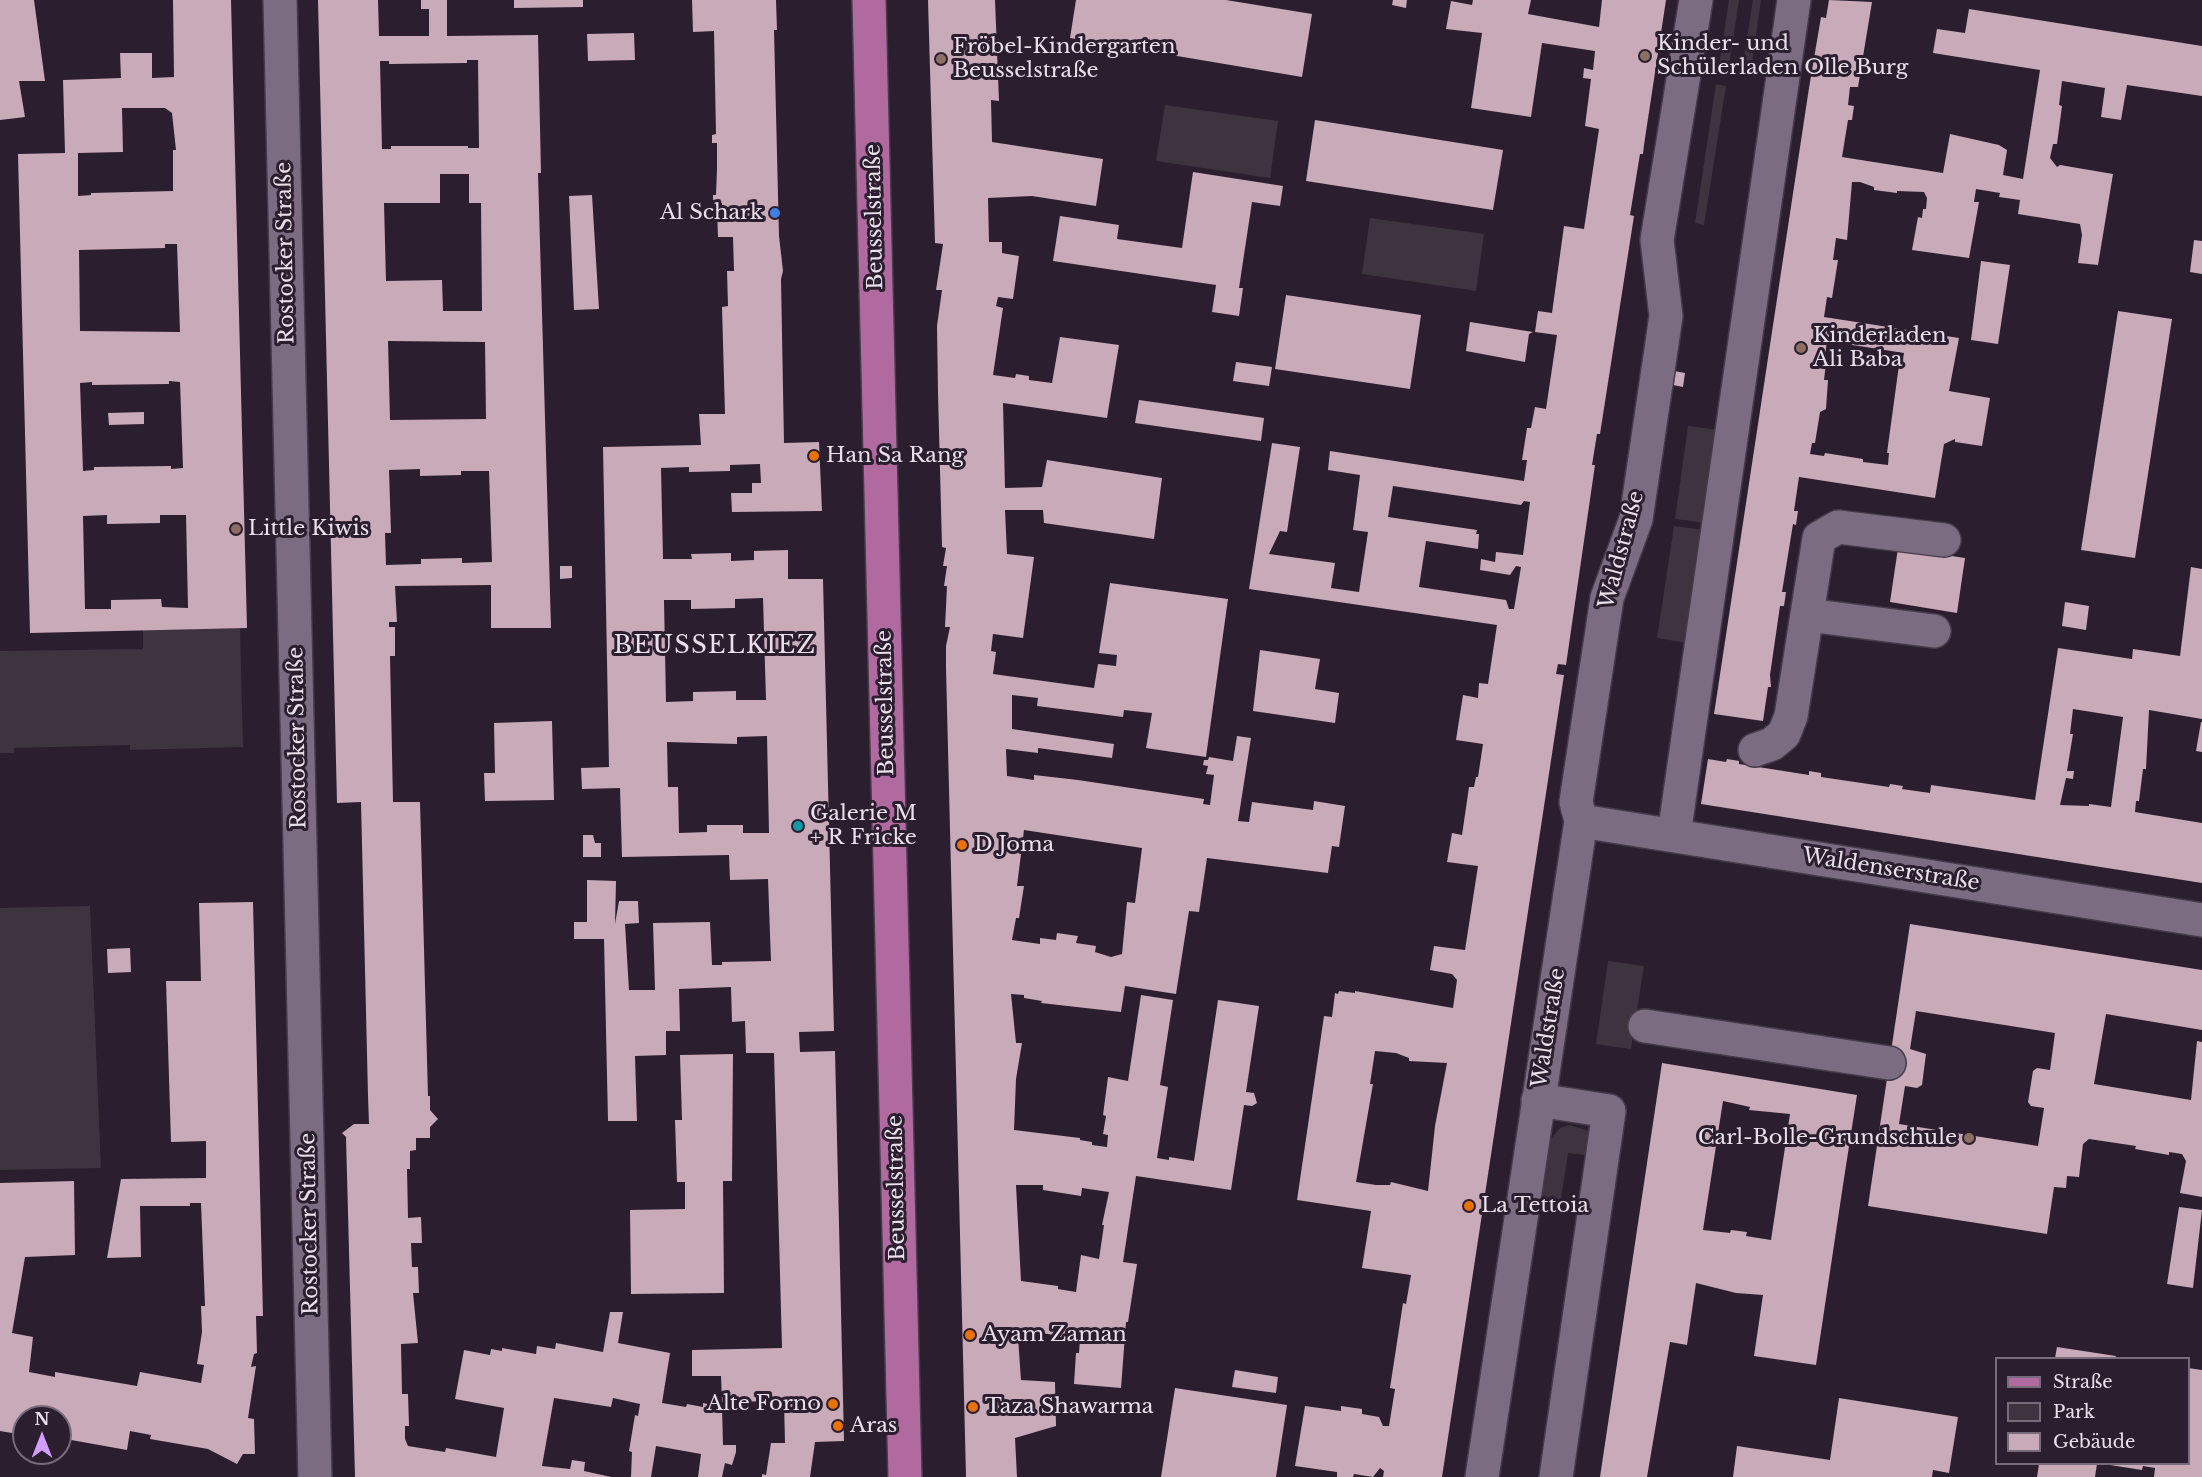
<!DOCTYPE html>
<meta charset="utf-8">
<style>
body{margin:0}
#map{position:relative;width:2202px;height:1477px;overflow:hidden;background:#2b1e2f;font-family:"Libre Baskerville",serif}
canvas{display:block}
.legend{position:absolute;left:1995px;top:1357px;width:195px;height:108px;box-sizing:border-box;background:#2b1e2f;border:2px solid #776c7b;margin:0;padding:8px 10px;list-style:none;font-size:18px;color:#e9e0ec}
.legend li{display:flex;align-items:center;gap:12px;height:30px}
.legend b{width:30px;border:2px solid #776c7b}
.north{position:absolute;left:12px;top:1405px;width:60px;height:60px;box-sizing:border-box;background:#2b1e2f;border:2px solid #776c7b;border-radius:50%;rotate:0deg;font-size:16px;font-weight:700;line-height:24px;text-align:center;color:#e9e0ec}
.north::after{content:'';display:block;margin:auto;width:21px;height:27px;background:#d29dfd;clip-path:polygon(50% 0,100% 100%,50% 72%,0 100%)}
</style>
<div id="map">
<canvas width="2202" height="1477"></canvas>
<ul class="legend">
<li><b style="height:8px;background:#b16aa0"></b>Straße</li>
<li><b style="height:16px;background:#3d3440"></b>Park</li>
<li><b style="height:16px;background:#c8aab9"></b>Gebäude</li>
</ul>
<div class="north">N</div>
</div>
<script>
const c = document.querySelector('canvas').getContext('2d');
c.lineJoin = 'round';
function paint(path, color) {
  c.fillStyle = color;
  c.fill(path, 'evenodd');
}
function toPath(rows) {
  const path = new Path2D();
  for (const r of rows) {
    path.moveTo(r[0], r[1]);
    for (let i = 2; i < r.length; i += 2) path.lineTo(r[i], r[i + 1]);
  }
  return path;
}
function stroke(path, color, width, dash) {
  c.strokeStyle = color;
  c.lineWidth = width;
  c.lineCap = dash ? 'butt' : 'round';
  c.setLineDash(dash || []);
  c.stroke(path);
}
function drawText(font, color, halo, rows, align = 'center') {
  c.font = font + ' "Libre Baskerville",serif';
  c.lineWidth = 6;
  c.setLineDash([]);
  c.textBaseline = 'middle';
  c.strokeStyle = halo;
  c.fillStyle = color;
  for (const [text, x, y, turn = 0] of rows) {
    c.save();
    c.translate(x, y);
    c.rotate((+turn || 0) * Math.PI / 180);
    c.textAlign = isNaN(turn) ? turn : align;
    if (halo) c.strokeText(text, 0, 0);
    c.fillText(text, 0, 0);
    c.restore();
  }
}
paint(toPath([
 [1729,0,1739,0,1728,73,1718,72],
 [1753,0,1761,0,1750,77,1741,75],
 [1716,84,1726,86,1704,225,1695,223],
 [1165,105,1278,121,1270,178,1156,161],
 [1370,218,1484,234,1476,291,1362,274],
 [1688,426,1719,430,1706,523,1675,519],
 [1674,526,1704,530,1687,643,1657,638],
 [240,628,243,747,130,750,130,745,14,748,14,753,0,753,0,651,143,649,143,630],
 [90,906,101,1168,0,1170,0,908],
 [1608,961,1644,966,1631,1049,1596,1044],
 [1570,1125,1588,1131,1592,1138,1593,1156,1568,1153,1559,1212,1541,1194,1548,1142,1560,1128]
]), '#3d3440');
paint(toPath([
 [0,0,34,0,45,81,19,81,25,117,0,120],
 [173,0,231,0,247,628,30,633,18,154,65,153,63,80,121,78,120,53,152,53,152,78,174,77],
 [122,108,165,108,172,113,176,150,173,150,173,191,91,193,91,195,78,196,78,153,123,152],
 [165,244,177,244,180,332,80,331,79,250,165,248],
 [169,381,180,382,183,468,171,469,171,466,94,467,94,470,83,471,80,383,92,382,92,385,169,384],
 [107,515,107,524,160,523,160,515,186,515,188,608,162,607,161,599,111,600,111,609,85,609,83,516],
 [318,0,378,0,379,36,429,36,429,9,421,9,421,0,447,0,447,36,538,35,541,173,538,173,551,628,491,628,491,585,395,586,397,622,389,622,389,627,395,627,395,656,390,656,393,802,420,802,428,1096,430,1096,430,1110,438,1119,430,1127,430,1138,416,1138,416,1150,410,1151,410,1169,407,1169,408,1218,421,1217,422,1243,411,1243,412,1267,418,1267,419,1293,413,1293,418,1343,401,1344,402,1394,408,1394,409,1426,405,1426,405,1439,408,1446,445,1452,446,1448,496,1457,504,1408,455,1399,464,1350,490,1355,491,1349,502,1351,502,1348,536,1354,537,1346,555,1349,556,1343,603,1352,610,1312,623,1312,618,1343,670,1353,662,1403,686,1407,687,1404,703,1407,703,1403,722,1407,723,1445,736,1445,736,1452,732,1465,725,1463,722,1477,698,1477,701,1454,656,1446,651,1477,631,1477,632,1452,629,1451,635,1415,638,1416,640,1404,613,1398,611,1407,554,1398,542,1466,570,1469,572,1460,585,1462,584,1471,611,1477,355,1477,346,1137,342,1133,354,1124,369,1124,368,1096,361,802,337,803],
 [467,60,478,60,479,148,468,148,468,146,391,146,391,149,382,149,380,61,389,61,389,64,467,63],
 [440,174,469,174,469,203,481,203,482,311,443,311,442,280,386,281,384,203,440,203],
 [388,341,485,342,486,419,390,420],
 [420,469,420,476,461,475,461,471,489,471,492,562,462,563,462,558,421,559,421,564,386,565,385,533,391,533,389,470],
 [514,0,583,0,583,7,514,8],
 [692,0,776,0,777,30,774,30,779,236,783,271,781,279,784,443,819,442,822,511,732,512,731,493,752,493,752,483,761,483,760,464,730,465,730,471,689,472,689,467,661,468,663,559,692,559,691,554,731,553,731,561,754,560,754,551,788,550,788,579,823,579,834,1031,799,1032,800,1052,835,1051,844,1441,815,1442,810,1477,762,1477,762,1474,766,1475,771,1443,785,1443,784,1401,722,1402,721,1376,692,1376,692,1350,782,1348,774,1053,746,1053,745,1021,732,1022,731,987,679,989,680,1031,666,1031,666,1055,635,1056,637,1121,608,1121,604,939,574,939,574,922,587,922,587,880,616,881,615,924,619,901,638,901,639,923,625,924,629,990,655,990,653,923,710,922,712,965,722,965,722,962,771,961,768,879,730,880,729,855,622,857,620,788,582,789,581,768,609,767,603,447,701,445,699,414,725,414,722,307,728,306,727,271,734,271,733,237,718,237,717,209,722,209,722,203,713,203,713,195,716,195,717,169,717,143,712,143,712,135,716,134,714,31,693,32],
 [763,598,766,700,736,700,736,691,693,692,693,701,666,702,664,600,691,600,691,609,735,608,735,599],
 [767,736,769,833,743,833,743,825,707,825,707,832,679,833,678,787,668,787,667,742,737,744,737,737],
 [928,0,995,0,999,101,991,100,992,142,1103,159,1096,206,1032,196,988,198,989,242,1002,242,1002,253,1019,256,1013,299,998,297,996,306,1003,308,993,375,1015,378,1016,374,1029,376,1029,380,1052,383,1060,337,1119,345,1107,418,1003,403,1005,488,1042,487,1047,460,1162,478,1154,539,1044,523,1043,510,1005,510,1007,554,1034,557,1023,638,993,634,991,651,996,652,993,674,1094,688,1098,664,1116,666,1117,655,1099,653,1110,583,1228,599,1206,757,1146,748,1152,713,1124,710,1123,717,1037,706,1038,698,1012,695,1012,729,1114,744,1112,758,1038,748,1038,753,1006,749,1007,776,1034,780,1034,775,1078,780,1204,799,1203,804,1210,805,1214,775,1206,774,1208,766,1203,765,1204,760,1208,760,1209,757,1233,761,1237,736,1251,738,1238,821,1249,822,1252,802,1313,810,1314,801,1345,806,1339,847,1332,846,1328,873,1207,858,1199,912,1189,911,1176,994,1125,986,1121,1012,1041,1003,1042,1001,1024,998,1024,995,1011,994,1016,1043,1022,1043,1016,1079,1014,1130,1080,1138,1080,1140,1092,1142,1092,1145,1107,1147,1108,1135,1103,1134,1106,1116,1103,1115,1108,1077,1128,1081,1141,995,1173,1000,1160,1085,1168,1087,1157,1158,1169,1160,1169,1157,1194,1161,1218,1000,1259,1006,1246,1092,1254,1093,1257,1103,1252,1106,1244,1105,1231,1190,1136,1176,1123,1262,1137,1264,1128,1322,1126,1322,1121,1388,1074,1384,1076,1353,1079,1353,1080,1339,1053,1338,1053,1335,1026,1330,1018,1337,1021,1380,1055,1382,1056,1426,1015,1438,1017,1477,966,1477,946,668,946,646,950,627,945,627,947,586,944,586,947,566,943,566,946,548,942,547,938,393,937,326,942,290,936,290,943,244,935,243],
 [1024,830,1142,848,1135,903,1127,902,1122,954,1111,957,1095,952,1096,946,1076,943,1078,936,1057,933,1056,940,1040,938,1040,944,1012,940,1016,918,1019,918,1024,886,1017,886],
 [1016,1185,1043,1185,1043,1190,1081,1196,1082,1188,1109,1192,1102,1225,1104,1225,1099,1259,1081,1255,1076,1292,1058,1289,1058,1286,1021,1281],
 [1076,0,1226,0,1312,14,1302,77,1070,38],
 [1393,0,1407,0,1406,8,1392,5],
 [1473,0,1531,0,1528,14,1599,27,1602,0,1666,0,1644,145,1643,154,1640,154,1630,215,1634,216,1600,434,1597,434,1592,465,1595,465,1566,665,1558,664,1556,674,1564,675,1442,1477,1383,1477,1384,1471,1380,1468,1373,1477,1354,1474,1353,1477,1337,1477,1337,1472,1295,1466,1305,1406,1341,1411,1341,1406,1362,1409,1362,1414,1379,1417,1383,1426,1389,1426,1395,1389,1390,1388,1403,1303,1406,1304,1411,1275,1362,1268,1371,1211,1297,1200,1324,1016,1332,1017,1335,993,1338,994,1339,991,1355,993,1355,991,1453,1008,1457,980,1452,974,1430,970,1434,946,1465,950,1478,866,1447,862,1452,833,1462,835,1469,787,1474,787,1476,777,1478,777,1483,744,1456,740,1463,695,1478,698,1479,683,1488,684,1497,625,1249,589,1272,443,1300,447,1287,532,1280,531,1269,554,1335,563,1331,588,1359,592,1368,532,1353,530,1360,475,1328,470,1330,451,1524,481,1527,460,1522,460,1527,428,1531,428,1535,407,1546,409,1557,335,1535,332,1538,311,1552,313,1564,226,1584,229,1599,129,1585,126,1591,79,1583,78,1584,68,1593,70,1595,51,1542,43,1531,117,1471,108,1482,33,1446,29,1451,1,1472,5],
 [1393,486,1521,505,1524,501,1530,502,1523,555,1496,552,1495,562,1481,559,1480,570,1510,575,1516,566,1521,567,1514,609,1509,609,1506,600,1419,587,1426,541,1478,549,1479,534,1476,534,1477,530,1388,517],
 [1375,1051,1396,1053,1409,1058,1409,1061,1447,1063,1435,1126,1428,1191,1391,1182,1390,1185,1376,1185,1356,1182,1373,1084,1370,1084],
 [1829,0,1872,2,1858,87,1850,87,1848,105,1854,106,1852,120,1848,120,1842,157,1943,173,1950,134,1999,145,2007,150,2003,175,2023,179,2040,70,1933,53,1937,29,1965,33,1969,9,2202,46,2202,96,2127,85,2121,120,2101,117,2105,88,2062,81,2059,105,2062,106,2057,144,2053,144,2050,158,2057,167,2060,165,2113,174,2098,265,2078,263,2082,235,2080,224,2018,214,2020,200,1999,197,2000,193,1976,189,1974,202,1979,202,1969,258,1912,250,1918,217,1922,218,1923,209,1926,209,1927,198,1924,192,1897,191,1897,193,1874,190,1874,187,1860,182,1852,182,1847,240,1836,238,1833,260,1838,260,1832,298,1827,297,1824,317,1959,338,1949,391,1990,398,1982,446,1955,442,1955,439,1944,444,1935,498,1799,477,1794,511,1798,511,1796,525,1793,524,1782,592,1786,592,1784,606,1780,606,1770,675,1771,687,1768,687,1763,721,1714,714,1809,88,1821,17,1826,18],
 [1827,341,1904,353,1902,365,1899,365,1887,453,1889,453,1888,465,1863,462,1863,459,1825,453,1824,456,1810,454,1812,443,1815,443,1820,412,1826,409,1828,380,1824,380,1826,363,1824,363],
 [634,33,635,60,588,61,587,34],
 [1315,120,1503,150,1493,210,1306,181],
 [1193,172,1283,186,1280,206,1252,202,1239,288,1243,288,1239,316,1212,312,1216,285,1053,261,1060,216,1119,225,1117,239,1182,248],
 [592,195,599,309,574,310,569,196],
 [2194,240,2202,241,2202,274,2190,272],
 [1981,261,2010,265,1998,344,1971,340],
 [1286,295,1421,315,1410,389,1275,369],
 [2118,311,2172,319,2135,558,2081,550],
 [1470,322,1533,332,1529,334,1525,362,1466,351],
 [1236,362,1272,367,1269,386,1233,381],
 [1674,371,1685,373,1683,387,1673,385],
 [1139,400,1264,418,1261,441,1135,423],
 [144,412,144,424,109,425,108,413],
 [1898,548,1965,558,1957,613,1890,602],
 [560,566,572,566,572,578,560,579],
 [2191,567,2202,569,2202,719,2149,710,2146,769,2143,769,2139,801,2136,801,2135,812,2202,823,2202,883,1701,804,1708,759,1726,762,1727,759,1739,761,1739,764,1809,775,1809,771,1821,773,1821,777,1889,787,1890,784,1903,786,1902,789,1930,793,1931,785,2035,800,2058,648,2132,659,2133,649,2180,656],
 [2073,709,2123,717,2111,807,2089,804,2089,806,2060,805,2066,778,2073,779,2074,771,2067,771,2073,734,2070,734],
 [2065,602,2089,606,2086,630,2062,626],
 [1260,650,1320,659,1315,689,1339,693,1335,723,1253,711],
 [552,721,554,800,485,801,484,773,495,773,494,723],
 [2201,722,2202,722,2202,752,2196,751],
 [583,835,593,835,595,843,601,843,601,857,583,857],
 [253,902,263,1316,256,1316,257,1353,254,1354,251,1367,256,1366,248,1418,254,1419,255,1454,243,1454,237,1464,208,1449,150,1439,151,1435,130,1431,127,1450,60,1438,60,1417,24,1417,24,1435,0,1431,0,1183,74,1181,75,1255,25,1257,12,1333,33,1337,29,1372,55,1377,55,1372,137,1386,140,1372,201,1383,204,1365,197,1364,202,1332,201,1306,205,1306,201,1203,190,1203,190,1206,140,1206,141,1257,107,1258,121,1179,206,1178,206,1141,171,1142,166,981,201,981,199,903],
 [1910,924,2202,970,2202,1030,2106,1014,2094,1084,2191,1100,2197,1041,2202,1042,2202,1197,2180,1193,2186,1161,2182,1154,2169,1152,2169,1155,2135,1149,2136,1146,2089,1139,2083,1144,2079,1177,2067,1176,2066,1188,2054,1187,2047,1234,1868,1206],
 [1916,1011,2055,1033,2050,1070,2037,1068,2033,1071,2028,1102,2031,1106,2044,1108,2038,1146,1899,1124,1905,1086,1917,1088,1922,1085,1926,1054,1910,1049],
 [130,948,131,972,108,973,107,949],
 [733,1054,732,1181,723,1181,724,1293,631,1294,630,1210,685,1209,685,1182,677,1182,675,1120,682,1120,680,1055],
 [1662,1063,1857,1095,1843,1185,1816,1365,1754,1356,1763,1295,1736,1293,1696,1283,1687,1345,1670,1342,1647,1477,1600,1477],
 [1723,1101,1750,1107,1749,1110,1790,1114,1771,1240,1746,1236,1747,1232,1731,1230,1730,1233,1703,1230],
 [2179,1207,2202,1210,2193,1288,2167,1284],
 [2057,1347,2116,1356,2115,1358,2055,1358],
 [2188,1368,2202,1370,2202,1477,2154,1477,2155,1468,2143,1466,2142,1470,2110,1465,2188,1464],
 [1235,1370,1278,1377,1276,1393,1232,1387],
 [1175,1388,1287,1405,1276,1477,1161,1477],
 [1839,1398,1958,1417,1949,1473,1933,1470,1932,1477,1733,1477,1737,1446,1830,1460],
 [2039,1464,2097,1464,2095,1477,2037,1477]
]), '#c8aab9');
const minor = toPath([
 [280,0,315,1477],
 [1807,615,1934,631],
 [1755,750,1772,744,1784,734,1791,716,1819,538,1838,527,1944,540],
 [1581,821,2202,920],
 [1674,835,1794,0],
 [1645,1026,1889,1063],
 [1538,1100,1609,1111,1556,1477],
 [1482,1477,1581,821,1576,802,1607,598,1636,519,1666,316,1657,240,1696,0]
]);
const major = toPath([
 [869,0,905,1477]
]);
stroke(minor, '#463b4a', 36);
stroke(major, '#463b4a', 36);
stroke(minor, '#7c6c81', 33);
stroke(major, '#b16aa0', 33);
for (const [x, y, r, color] of [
 [1645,56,6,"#8d6e63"],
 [941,59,6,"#8d6e63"],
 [775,213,6,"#3f7fe0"],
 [1801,348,6,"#8d6e63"],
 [814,456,6,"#e8710a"],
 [236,529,6,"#8d6e63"],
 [798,826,6,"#0f9aa8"],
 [962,845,6,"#e8710a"],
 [1969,1138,6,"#8d6e63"],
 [1469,1206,6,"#e8710a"],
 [970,1335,6,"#e8710a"],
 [833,1404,6,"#e8710a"],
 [973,1407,6,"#e8710a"],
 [838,1426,6,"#e8710a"]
]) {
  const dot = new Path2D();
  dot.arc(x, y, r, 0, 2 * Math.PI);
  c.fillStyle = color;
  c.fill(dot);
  stroke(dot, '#2b1e2f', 2);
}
drawText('21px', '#e9e0ec', '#2b1e2f', [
 ["Kinder- und",1657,44],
 ["Schülerladen Olle Burg",1657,68],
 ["Fröbel-Kindergarten",953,47],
 ["Beusselstraße",953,71],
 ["Al Schark",763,213,"right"],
 ["Kinderladen",1813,336],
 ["Ali Baba",1813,360],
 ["Han Sa Rang",826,456],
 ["Little Kiwis",248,529],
 ["Galerie M",810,814],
 ["+ R Fricke",810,838],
 ["D Joma",974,845],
 ["Carl-Bolle-Grundschule",1957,1138,"right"],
 ["La Tettoia",1481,1206],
 ["Ayam Zaman",982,1335],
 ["Alte Forno",821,1404,"right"],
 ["Taza Shawarma",985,1407],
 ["Aras",850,1426]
], 'left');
drawText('21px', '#e9e0ec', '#2b1e2f', [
 ["Beusselstraße",875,217,-91],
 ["Rostocker Straße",286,253,-91],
 ["Waldstraße",1622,550,-75],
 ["Beusselstraße",886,703,-91],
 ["Rostocker Straße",298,738,-91],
 ["Waldenserstraße",1891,870,9],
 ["Waldstraße",1549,1028,-81],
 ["Beusselstraße",897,1188,-91],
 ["Rostocker Straße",310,1224,-91]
]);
c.letterSpacing = '1.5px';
drawText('24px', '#e9e0ec', '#2b1e2f', [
 ["BEUSSELKIEZ",715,646]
]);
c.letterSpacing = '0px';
</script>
